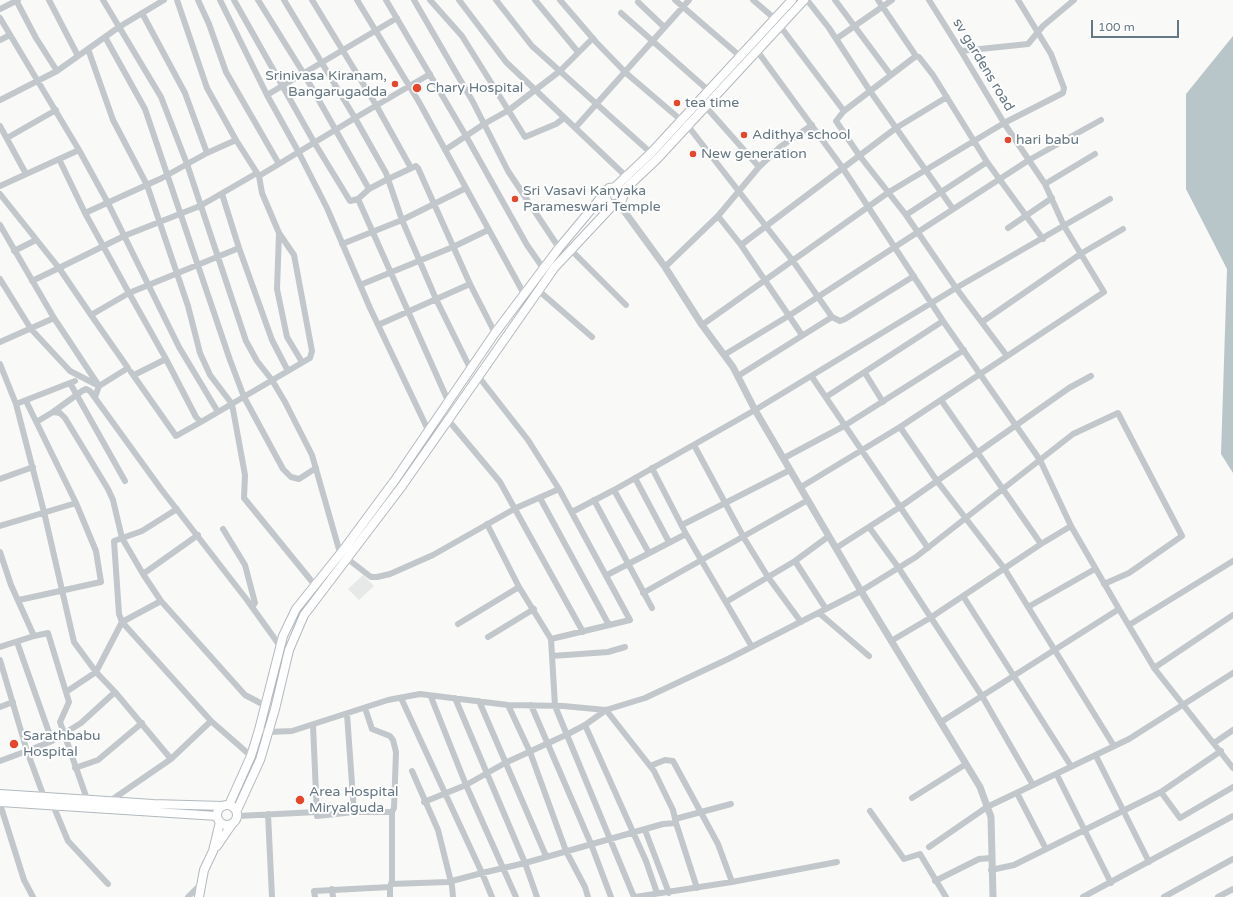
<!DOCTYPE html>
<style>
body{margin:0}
#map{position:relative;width:1233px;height:897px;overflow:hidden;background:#f9f9f7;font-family:"Varela Round",sans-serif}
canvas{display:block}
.scale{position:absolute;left:1091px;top:20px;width:88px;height:18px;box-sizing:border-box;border:2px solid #647782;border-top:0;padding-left:5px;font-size:12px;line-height:14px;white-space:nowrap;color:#647782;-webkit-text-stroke:3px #fff;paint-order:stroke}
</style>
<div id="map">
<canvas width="1233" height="897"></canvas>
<div class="scale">100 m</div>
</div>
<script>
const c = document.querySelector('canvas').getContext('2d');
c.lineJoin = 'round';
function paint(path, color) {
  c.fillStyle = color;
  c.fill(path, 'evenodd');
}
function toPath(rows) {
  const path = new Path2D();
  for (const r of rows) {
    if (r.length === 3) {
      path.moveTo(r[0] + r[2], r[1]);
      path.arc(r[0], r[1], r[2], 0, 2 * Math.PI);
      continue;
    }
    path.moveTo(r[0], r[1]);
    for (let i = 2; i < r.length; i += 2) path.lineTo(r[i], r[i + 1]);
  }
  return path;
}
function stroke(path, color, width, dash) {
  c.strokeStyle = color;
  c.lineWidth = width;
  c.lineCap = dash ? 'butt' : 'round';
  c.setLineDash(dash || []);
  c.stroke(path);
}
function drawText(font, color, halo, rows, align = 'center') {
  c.font = font + ' "Varela Round",sans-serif';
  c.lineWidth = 4;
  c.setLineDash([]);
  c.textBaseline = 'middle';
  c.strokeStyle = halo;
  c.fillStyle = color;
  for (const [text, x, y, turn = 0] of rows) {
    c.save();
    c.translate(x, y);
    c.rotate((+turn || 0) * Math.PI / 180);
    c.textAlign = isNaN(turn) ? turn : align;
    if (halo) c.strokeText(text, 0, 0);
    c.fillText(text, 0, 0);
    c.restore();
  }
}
paint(toPath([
 [363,575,374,586,359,600,348,589]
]), '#e7e9e8');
paint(toPath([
 [1233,36,1233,473,1221,454,1227,269,1186,189,1186,94]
]), '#b8c6c9');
const secondary = toPath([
 [615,187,651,153,792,0],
 [622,192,657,159,804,0],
 [0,794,153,804,223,806],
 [0,802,217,816],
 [227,815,10],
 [229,805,251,756,259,730,283,636,296,609,344,549,395,480,495,333,559,248,609,188,617,187,622,191,623,197,621,202,613,205,608,203,605,195],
 [237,810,260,760,275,709,289,650,304,615,402,486,555,267,613,205],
 [217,846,232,824],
 [199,897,204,870,213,851,220,822]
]);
stroke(secondary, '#b2b9be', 10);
stroke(toPath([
 [16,0,36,38,57,71],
 [49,0,78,56],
 [103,0,161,97,187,164,246,341,257,361,272,380,285,402,312,455,340,553,371,577,377,577,390,574,433,555,516,508,559,489],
 [177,0,207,88,236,140],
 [198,0,209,24,226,72,279,164],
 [220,0,267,95],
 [234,0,314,142,350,201,358,199,369,189,388,179,416,166,418,168,470,284,495,333],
 [258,0,304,74,369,189],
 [312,0,376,105,411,168],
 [357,0,419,102,524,294],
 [386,0,466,136,527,245,543,268],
 [414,0,473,102,508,171,559,248],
 [430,0,462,36,525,137,556,124,564,118],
 [459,0,506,62,632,182],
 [496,0,532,46,651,153],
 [535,0,578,52],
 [560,0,596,42,626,73,688,126,793,261,832,317,840,321,845,319,914,276],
 [675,0,741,57],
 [753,0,775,19],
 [807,0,829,28,870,91,953,209],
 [835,0,890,74],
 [878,0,916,56,919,57,933,75,987,162,1043,239],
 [638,2,664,27],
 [0,9,18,0],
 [142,13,185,93,207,153],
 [621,13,709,91],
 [0,18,79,150,108,203,179,347,218,412],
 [397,18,267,95,298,151,327,208,370,308,429,432],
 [780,26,844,111],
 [105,37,145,109,230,360,244,397,283,469,291,477,299,479,316,468],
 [836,39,892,0],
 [0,40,10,35],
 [88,49,113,120,147,185,188,306,200,353,210,375,232,404,245,475,244,498,314,584],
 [961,51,1028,44,1043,26,1074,0],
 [758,52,842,167,943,321,1040,460,1071,526,1119,609,941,722],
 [916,56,844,111,836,121,859,155,906,215,956,288,1007,356],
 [430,74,355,118,386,173,402,220,436,299,471,370],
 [0,100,57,71,119,27,164,0],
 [706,107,759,167],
 [0,126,26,174],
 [575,128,689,0],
 [7,138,56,110],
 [445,150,484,124,509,110,560,71,593,38],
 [59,159,85,213],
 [1045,184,1095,154],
 [0,186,79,150],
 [0,194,59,268,124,236,200,206,257,173],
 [222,194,239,248,272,340,288,371],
 [358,199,449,403],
 [906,215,987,162],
 [718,216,741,245,802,335],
 [0,225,54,318],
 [1008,228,1052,198],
 [279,233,277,289,287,337,302,362],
 [342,244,402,220,466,188],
 [741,245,896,128,947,97],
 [570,249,626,305],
 [14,251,36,240],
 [665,267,718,216,759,167,780,147,812,125],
 [0,279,31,329,70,371,99,386],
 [32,281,59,268,91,315],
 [360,285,453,247,488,230],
 [538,290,592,337],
 [982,322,1082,253,1123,229],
 [378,325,470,284],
 [702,325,889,192,1004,123,1063,93,1064,88,1051,54,1018,0],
 [0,342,54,318,99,386],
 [724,355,790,315,1029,160,1101,120],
 [166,359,129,293,239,248],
 [0,364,16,404,44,512,74,642,96,672,115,692],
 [131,372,176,436,201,422],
 [865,373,883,402],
 [134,375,166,359,196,417,201,422,310,358,312,351,294,255,279,233,262,193,259,176],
 [478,376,528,440,559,489,630,620,551,639],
 [738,376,832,317],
 [812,377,928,548],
 [70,383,125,481],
 [95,397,99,386,128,368,91,315,129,293,85,213,162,178,207,153,236,140,259,176,355,118,284,0],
 [826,397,943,321],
 [941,400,1041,544],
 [16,404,75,381],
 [53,412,82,391,86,389,90,391,161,489,247,600,280,646],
 [38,421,53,412,60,413,65,418,108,489,113,500,122,538,143,574,161,601,245,695,266,706],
 [449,421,500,482,583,632],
 [900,427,937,481,1004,568,1114,746],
 [694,445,744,538,768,577,801,622],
 [784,458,844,426,964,350],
 [652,468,686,534,752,647],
 [635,478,669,542],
 [0,479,33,467],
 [801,487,900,427,1104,292,1064,226,1045,184,1004,123,961,51,929,0],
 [540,498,609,625],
 [594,500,652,608],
 [177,509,142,531,114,541,119,614,122,622,211,721,251,756],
 [572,512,614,490],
 [487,524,519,587,551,639,555,706,634,897],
 [682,525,790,470],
 [0,526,76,503],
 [869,527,898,567,982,696,1033,785],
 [223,529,245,565,255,603,252,607],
 [836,548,900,507,1069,388,1091,376],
 [0,552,11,585,34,636,0,647],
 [649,553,614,490,755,410,956,288,1110,199],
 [795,561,826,609],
 [143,574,198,535],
 [607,575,686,534],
 [643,593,808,500],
 [963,596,1071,766],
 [19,600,101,582,96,551,76,503,26,401],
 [726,602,795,561,829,536],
 [1028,607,1095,569],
 [1119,609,1153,666],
 [819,613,869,656],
 [1233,615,1154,668,1233,768],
 [458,624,519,587],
 [1129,625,1233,561],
 [34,636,48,633,69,702,60,722,87,799],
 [488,637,534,609],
 [891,641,930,618,1041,544,1071,526],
 [17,642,52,741],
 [552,656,608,652,625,647],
 [0,660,27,751,0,761],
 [66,692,96,672,122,622,161,601],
 [431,697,466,785,516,897],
 [455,698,525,863,537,897],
 [479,701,546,856],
 [508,705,530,752,566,851,585,887,588,897],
 [531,705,591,844,611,897],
 [0,707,13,702],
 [365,708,372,729,390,736,393,740,396,752,394,808,392,812,392,881,390,887,390,897],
 [347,714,354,812],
 [313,725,317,816,354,812,392,812],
 [585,725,646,861,657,893],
 [259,730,268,732,292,731,388,700,420,694,508,705,563,706,606,710,645,698,728,659,861,591,916,557,1073,434,1118,413,1182,536,1129,573,1104,584],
 [1214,743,1233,730],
 [1096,756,1149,862],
 [171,759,211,721],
 [650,766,665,760,673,761,718,844,732,882],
 [75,768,98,760,142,723],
 [412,771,438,830,452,886,453,897],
 [1057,775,1111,883],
 [1161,792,1180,818,1233,787],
 [1017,793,1046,849],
 [44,797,27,751,52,741,81,723,115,692,171,759,110,801],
 [912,798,966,764],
 [424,802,466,785,505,763,568,734,585,725,606,710,654,771,673,810,676,823,663,824,525,863,482,873,492,897],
 [0,804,24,880,33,897],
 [53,805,68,841,108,884],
 [870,811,904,859,920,854,946,897],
 [268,814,272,897],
 [238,816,317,812],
 [675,819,731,804],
 [676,823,697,888],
 [645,830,669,893],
 [929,847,987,807,1129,739,1233,673],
 [991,870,1014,865,1161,792,1221,751],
 [935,881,979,859,991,858],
 [391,884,448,882,482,873,401,698],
 [332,889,333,897],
 [188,897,200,885],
 [315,897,314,891,390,887],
 [635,897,732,882,837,862],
 [1083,897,1233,816],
 [1164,897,1233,859],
 [1218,897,1233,889]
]), '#c2c7cb', 6);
stroke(toPath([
 [619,204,665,267,702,325,733,367,755,410,861,591,980,787,991,817,993,897]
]), '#c2c7cb', 7);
stroke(secondary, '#fff', 8);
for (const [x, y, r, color] of [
 [395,84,4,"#e64629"],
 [417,88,5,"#e64629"],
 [677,103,4,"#e64629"],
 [744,135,4,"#e64629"],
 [1008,140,4,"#e64629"],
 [693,154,4,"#e64629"],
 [515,199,4,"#e64629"],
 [14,744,5,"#e64629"],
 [300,800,5,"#e64629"]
]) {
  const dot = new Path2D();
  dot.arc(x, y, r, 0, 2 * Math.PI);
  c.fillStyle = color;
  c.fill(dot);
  stroke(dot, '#fff', 1.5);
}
drawText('14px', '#647782', '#fff', [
 ["sv gardens road",983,65,59]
]);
drawText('14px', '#647782', '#fff', [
 ["Srinivasa Kiranam,",387,76,"right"],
 ["Bangarugadda",387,92,"right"],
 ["Chary Hospital",426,88],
 ["tea time",685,103],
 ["Adithya school",752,135],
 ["hari babu",1016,140],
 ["New generation",701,154],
 ["Sri Vasavi Kanyaka",523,191],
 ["Parameswari Temple",523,207],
 ["Sarathbabu",23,736],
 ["Hospital",23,752],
 ["Area Hospital",309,792],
 ["Miryalguda",309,808]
], 'left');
</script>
